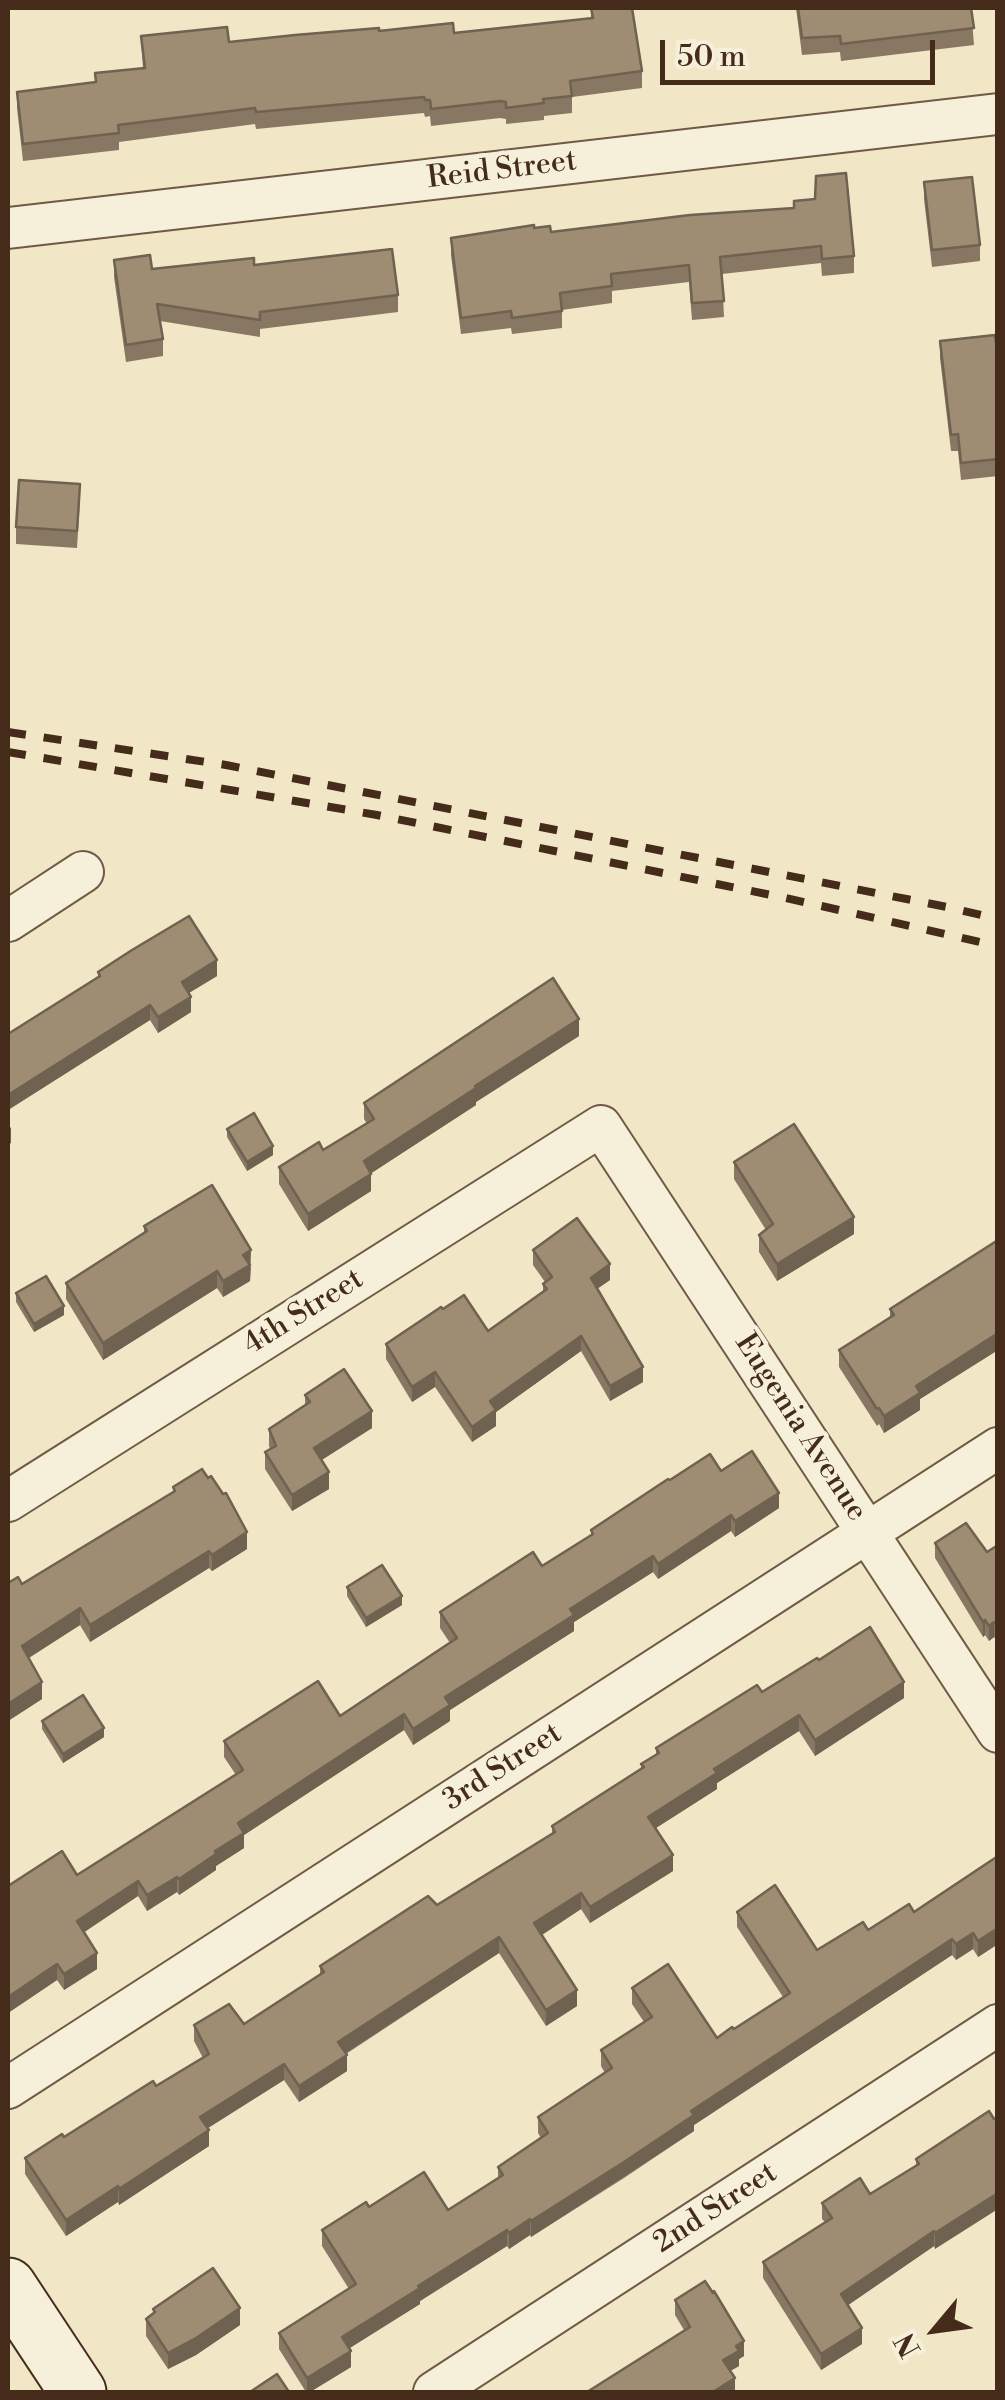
<!DOCTYPE html>
<style>
body{margin:0}
#map{position:relative;width:1005px;height:2400px;overflow:hidden;background:#f1e6c6;font-family:"Libre Bodoni",serif}
canvas{display:block}
.frame{position:absolute;inset:0;border:10px solid #452b1a;pointer-events:none}
.north{position:absolute;left:885px;top:2280px;width:100px;height:100px;-webkit-text-stroke:8px #f6efda;paint-order:stroke;rotate:241deg;font-size:28px;font-weight:700;line-height:40px;text-align:center;color:#452b1a}
.north::after{content:'';display:block;margin:auto;width:35px;height:45px;background:#452b1a;clip-path:polygon(50% 0,100% 100%,50% 72%,0 100%)}
.scale{position:absolute;left:660px;top:40px;width:275px;height:45px;box-sizing:border-box;border:5px solid #452b1a;border-top:0;padding-left:12px;font-size:30px;line-height:35px;white-space:nowrap;color:#452b1a;-webkit-text-stroke:8px #f6efda;paint-order:stroke}
</style>
<div id="map">
<canvas width="1005" height="2400"></canvas>
<div class="frame"></div>
<div class="north">N</div>
<div class="scale">50 m</div>
</div>
<script>
const c = document.querySelector('canvas').getContext('2d');
c.lineJoin = 'round';
function toPath(rows) {
  const path = new Path2D();
  for (const r of rows) {
    path.moveTo(r[0], r[1]);
    for (let i = 2; i < r.length; i += 2) path.lineTo(r[i], r[i + 1]);
  }
  return path;
}
function stroke(path, color, width, dash) {
  c.strokeStyle = color;
  c.lineWidth = width;
  c.lineCap = dash ? 'butt' : 'round';
  c.setLineDash(dash || []);
  c.stroke(path);
}
function paint(path, color) {
  c.fillStyle = color;
  c.fill(path, 'evenodd');
}
function drawText(font, color, halo, rows, align = 'center') {
  c.font = font + ' "Libre Bodoni",serif';
  c.lineWidth = 9;
  c.setLineDash([]);
  c.textBaseline = 'middle';
  c.strokeStyle = halo;
  c.fillStyle = color;
  for (const [text, x, y, turn = 0] of rows) {
    c.save();
    c.translate(x, y);
    c.rotate((+turn || 0) * Math.PI / 180);
    c.textAlign = isNaN(turn) ? turn : align;
    if (halo) c.strokeText(text, 0, 0);
    c.fillText(text, 0, 0);
    c.restore();
  }
}
const street = toPath([
 [8,228,998,114],
 [8,921,83,872],
 [8,1501,601,1126,998,1732],
 [8,2088,998,1448],
 [434,2392,998,2025]
]);
const secondary = toPath([
 [8,2286,78,2392]
]);
stroke(street, '#705a45', 44);
stroke(secondary, '#452b1a', 59);
stroke(street, '#f6efda', 40);
stroke(secondary, '#f6efda', 55);
stroke(toPath([
 [8,732,226,765,947,907,998,919],
 [8,752,377,815,786,898,998,946]
]), '#452b1a', 8, [18, 18]);
paint(toPath([
 [591,8,642,71,642,88,572,97,572,113,544,116,544,120,506,124,506,119,500,118,431,126,430,116,425,117,424,113,256,129,255,124,119,142,119,150,23,161,17,108,17,92,95,82,95,73,143,68,141,36,229,42,379,31,454,33,591,18],
 [796,8,971,8,974,45,841,61,840,52,802,55],
 [924,182,980,245,980,261,932,267,924,199],
 [794,208,854,256,854,273,822,276,821,263,722,274,724,317,692,320,689,282,612,291,612,303,562,310,562,328,512,334,511,328,461,334,451,255,451,238,534,228,551,232],
 [114,260,152,269,254,265,398,295,398,312,260,329,260,337,160,321,163,339,163,356,126,362,114,277],
 [940,341,998,357,998,476,961,480,958,451,951,451,940,358],
 [80,500,77,548,16,544,16,527],
 [98,972,217,976,189,993,191,1012,158,1033,150,1020,8,1110,8,1034,98,977],
 [579,1036,476,1102,476,1105,371,1173,371,1191,308,1231,279,1184,279,1167,323,1150,367,1124,364,1119,364,1103],
 [227,1129,273,1155,247,1171,227,1137],
 [734,1162,854,1234,777,1281,759,1252,759,1235,766,1230,734,1179],
 [144,1226,251,1267,250,1281,223,1297,217,1288,103,1360,66,1299,66,1283,144,1233],
 [998,1240,998,1350,920,1399,920,1410,884,1433,879,1424,877,1426,839,1367,839,1350,890,1318,890,1309],
 [533,1250,610,1280,597,1289,643,1382,610,1401,581,1351,496,1412,496,1426,472,1442,435,1387,412,1402,386,1359,386,1344,443,1309,488,1331,543,1292,543,1284,545,1282,533,1265],
 [16,1293,64,1315,34,1332,16,1302],
 [305,1395,372,1428,321,1460,329,1489,292,1511,265,1469,265,1452,270,1449,269,1446,269,1429,305,1406],
 [721,1471,779,1508,735,1537,731,1531,658,1579,653,1572,574,1622,574,1631,450,1710,450,1721,413,1745,404,1730,244,1835,244,1848,216,1866,216,1870,188,1889,179,1895,177,1892,147,1911,138,1896,84,1932,97,1969,64,1990,57,1980,8,2013,77,1875,236,1775,224,1757,224,1741,340,1716,450,1643,440,1628,440,1612,542,1566,591,1535,591,1530,670,1480],
 [173,1487,247,1549,212,1571,209,1568,90,1642,80,1625,29,1658,42,1699,8,1721,8,1583,22,1584,173,1492],
 [935,1543,987,1552,998,1545,998,1642,994,1637,989,1641,985,1635,983,1637,935,1558],
 [347,1587,402,1605,366,1627,347,1596],
 [819,1660,904,1698,815,1756,799,1731,717,1783,717,1789,656,1828,673,1871,590,1923,581,1909,542,1935,577,2006,546,2026,499,1953,346,2054,347,2071,299,2102,284,2080,208,2128,209,2146,119,2205,118,2202,66,2236,25,2174,25,2158,156,2086,203,2058,194,2041,194,2025,244,2024,320,1974,320,1966,437,1905,552,1834,552,1826,641,1769,641,1764,656,1755,656,1748,762,1692],
 [42,1721,104,1737,63,1763,42,1729],
 [998,1856,998,1944,978,1957,973,1949,956,1960,952,1955,694,2125,694,2131,624,2178,531,2237,530,2235,509,2249,507,2246,420,2301,420,2304,349,2348,351,2367,310,2392,306,2392,279,2349,279,2333,349,2289,322,2246,322,2230,369,2207,448,2210,498,2178,498,2167,541,2138,538,2133,538,2117,605,2073,601,2066,601,2050,644,2022,632,2004,632,1988,717,2038,734,2029,783,1997,737,1927,737,1912,817,1950,914,1912],
 [989,2111,935,2249,934,2246,848,2305,862,2344,821,2370,763,2278,763,2262,825,2222,822,2219,822,2203,870,2194,916,2165,916,2159],
 [675,2300,744,2356,739,2359,739,2366,730,2371,735,2392,684,2330,675,2315],
 [153,2309,240,2325,196,2355,168,2369,146,2336,146,2319,153,2314]
]), '#887863');
paint(toPath([
 [217,960,217,976,182,997,182,982],
 [191,997,191,1012,158,1033,158,1017],
 [150,1005,150,1020,8,1110,8,1095],
 [579,1019,579,1036,476,1102,476,1105,364,1178,364,1161,475,1086],
 [11,1127,11,1143,8,1145,8,1130],
 [273,1146,273,1155,247,1171,247,1162],
 [371,1174,371,1191,308,1231,308,1214],
 [854,1217,854,1234,777,1281,777,1264],
 [251,1250,250,1281,223,1297,223,1281,243,1255],
 [610,1264,610,1280,591,1293,591,1278],
 [217,1271,217,1288,103,1360,103,1343],
 [64,1306,64,1315,34,1332,34,1324],
 [998,1333,998,1350,920,1399,920,1410,884,1433,884,1416,916,1386],
 [581,1336,581,1351,496,1412,496,1426,472,1442,472,1427,490,1401],
 [643,1367,643,1382,610,1401,610,1386],
 [435,1372,435,1387,412,1402,412,1387],
 [372,1411,372,1428,314,1465,314,1448],
 [329,1472,329,1489,292,1511,292,1495],
 [779,1493,779,1508,735,1537,735,1521],
 [731,1515,731,1531,658,1579,658,1564],
 [247,1532,247,1549,212,1571,212,1555],
 [209,1551,209,1568,90,1642,90,1625],
 [653,1556,653,1572,574,1622,574,1631,450,1710,450,1721,413,1745,413,1729,445,1697,570,1609],
 [402,1596,402,1605,366,1627,366,1618],
 [80,1608,80,1625,22,1662,22,1646],
 [985,1620,985,1635,983,1637,983,1622],
 [994,1622,994,1637,989,1641,989,1626],
 [42,1682,42,1699,8,1721,8,1704],
 [904,1682,904,1698,815,1756,815,1740],
 [404,1714,404,1730,244,1835,244,1848,216,1866,216,1870,179,1895,179,1879,215,1851,238,1823],
 [799,1715,799,1731,717,1783,717,1789,648,1833,648,1817,714,1769],
 [104,1728,104,1737,63,1763,63,1754],
 [673,1855,673,1871,590,1923,590,1907],
 [177,1877,177,1892,147,1911,147,1895],
 [138,1881,138,1896,77,1937,77,1921],
 [581,1893,581,1909,534,1940,534,1923],
 [998,1928,998,1944,978,1957,978,1941],
 [973,1933,973,1949,956,1960,956,1944],
 [499,1937,499,1953,338,2058,338,2042],
 [952,1939,952,1955,694,2125,694,2131,531,2237,531,2221,691,2111],
 [97,1953,97,1969,64,1990,64,1974],
 [57,1964,57,1980,8,2013,8,1997],
 [577,1990,577,2006,546,2026,546,2010],
 [347,2055,347,2071,299,2102,299,2086],
 [284,2064,284,2080,200,2133,200,2117],
 [209,2130,209,2146,119,2205,119,2189],
 [118,2186,118,2202,66,2236,66,2220],
 [998,2193,998,2209,935,2249,935,2233],
 [530,2219,530,2235,509,2249,509,2233],
 [507,2230,507,2246,420,2301,420,2304,342,2353,342,2337,418,2286],
 [934,2231,934,2246,841,2310,841,2294],
 [240,2308,240,2325,196,2355,168,2369,168,2353],
 [862,2328,862,2344,821,2370,821,2354],
 [744,2341,744,2356,739,2359,739,2366,723,2375,723,2360,736,2346],
 [351,2351,351,2367,310,2392,307,2392,307,2378],
 [735,2378,735,2392,713,2392]
]), '#6f6250');
const building = toPath([
 [591,8,632,8,642,71,570,81,572,96,543,99,544,103,506,108,506,102,500,101,431,109,430,100,425,100,424,97,256,112,255,108,118,125,119,133,23,144,17,92,96,82,95,73,145,68,141,36,227,27,229,42,295,35,379,28,379,31,453,23,454,33,593,18,591,8],
 [798,8,971,8,974,28,841,44,840,36,802,38,798,8],
 [846,173,854,256,822,259,821,246,720,257,724,301,692,303,689,265,611,274,612,286,560,293,562,311,512,318,511,311,461,318,451,238,534,225,534,228,550,226,551,232,690,215,794,208,794,201,815,199,816,176,846,173],
 [972,177,980,245,932,250,924,182,972,177],
 [392,249,398,295,260,312,260,320,157,304,163,339,126,345,114,260,150,255,152,269,254,258,254,265,392,249],
 [995,335,998,357,998,459,961,463,958,434,951,435,940,341,995,335],
 [19,480,80,484,77,531,16,527,19,480],
 [189,916,217,960,182,982,191,997,158,1017,150,1005,8,1095,8,1034,100,976,98,972,132,950,189,916],
 [553,978,579,1019,475,1086,476,1088,364,1161,371,1174,308,1214,279,1167,319,1142,323,1150,374,1119,364,1103,553,978],
 [254,1113,273,1146,247,1162,227,1129,254,1113],
 [794,1124,854,1217,777,1264,759,1235,773,1224,734,1162,794,1124],
 [212,1185,251,1250,243,1255,250,1265,223,1281,217,1271,103,1343,66,1283,147,1231,144,1226,212,1185],
 [577,1218,610,1264,591,1278,643,1367,610,1386,581,1336,490,1401,496,1410,472,1427,435,1372,412,1387,386,1344,441,1307,443,1309,464,1295,488,1331,547,1289,543,1284,552,1277,533,1250,577,1218],
 [998,1240,998,1333,916,1386,920,1393,884,1416,879,1408,877,1409,839,1350,894,1315,890,1309,998,1240],
 [46,1276,64,1306,34,1324,16,1293,46,1276],
 [344,1369,372,1411,314,1448,329,1472,292,1495,265,1452,276,1446,269,1429,310,1402,305,1395,344,1369],
 [752,1451,779,1493,735,1521,731,1515,658,1564,653,1556,570,1609,574,1615,445,1697,450,1705,413,1729,404,1714,238,1823,244,1833,215,1851,216,1854,188,1873,179,1879,177,1877,147,1895,138,1881,77,1921,97,1953,64,1974,57,1964,8,1997,8,1886,62,1851,77,1875,243,1770,224,1741,318,1681,340,1716,457,1638,440,1612,533,1552,542,1566,593,1534,591,1530,668,1479,670,1480,710,1454,721,1471,752,1451],
 [202,1469,208,1478,211,1476,223,1494,226,1493,247,1532,212,1555,209,1551,90,1625,80,1608,22,1646,42,1682,8,1704,8,1583,18,1577,22,1584,175,1491,173,1487,202,1469],
 [966,1523,987,1552,998,1545,998,1627,994,1622,989,1626,985,1620,983,1622,935,1543,966,1523],
 [382,1565,402,1596,366,1618,347,1587,382,1565],
 [870,1627,904,1682,815,1740,799,1715,714,1769,717,1773,648,1817,673,1855,590,1907,581,1893,534,1923,577,1990,546,2010,499,1937,338,2042,347,2055,299,2086,284,2064,200,2117,209,2130,119,2189,118,2186,66,2220,25,2158,62,2134,64,2137,153,2081,156,2086,209,2054,194,2025,229,2004,244,2024,324,1972,320,1966,428,1896,437,1905,555,1832,552,1826,644,1767,641,1764,659,1753,656,1748,757,1685,762,1692,817,1658,819,1660,870,1627],
 [83,1695,104,1728,63,1754,42,1721,83,1695],
 [998,1856,998,1928,978,1941,973,1933,956,1944,952,1939,691,2111,694,2115,624,2162,531,2221,530,2219,509,2233,507,2230,418,2286,420,2288,342,2337,351,2351,307,2378,279,2333,356,2284,322,2230,366,2202,369,2207,424,2172,448,2210,503,2175,498,2167,548,2133,538,2117,612,2068,601,2050,652,2017,632,1988,668,1964,717,2038,732,2027,734,2029,790,1993,737,1912,775,1885,817,1950,863,1922,868,1930,909,1904,914,1912,998,1856],
 [989,2111,994,2119,998,2117,998,2193,935,2233,934,2231,841,2294,862,2328,821,2354,763,2262,832,2218,822,2203,860,2178,870,2194,919,2164,916,2159,989,2111],
 [213,2268,240,2308,196,2338,168,2353,146,2319,155,2312,153,2309,213,2268],
 [705,2281,713,2293,714,2291,744,2341,736,2346,739,2351,723,2360,735,2378,713,2392,587,2392,690,2327,675,2300,705,2281],
 [277,2374,289,2392,250,2392,277,2374]
]);
paint(building, '#9e8c73');
stroke(building, '#6f6250', 2.5);
drawText('30px', '#452b1a', '#f6efda', [
 ["Reid Street",502,171,-7],
 ["4th Street",304,1313,-32],
 ["Eugenia Avenue",800,1428,57],
 ["3rd Street",503,1768,-33],
 ["2nd Street",716,2209,-33]
]);
</script>
